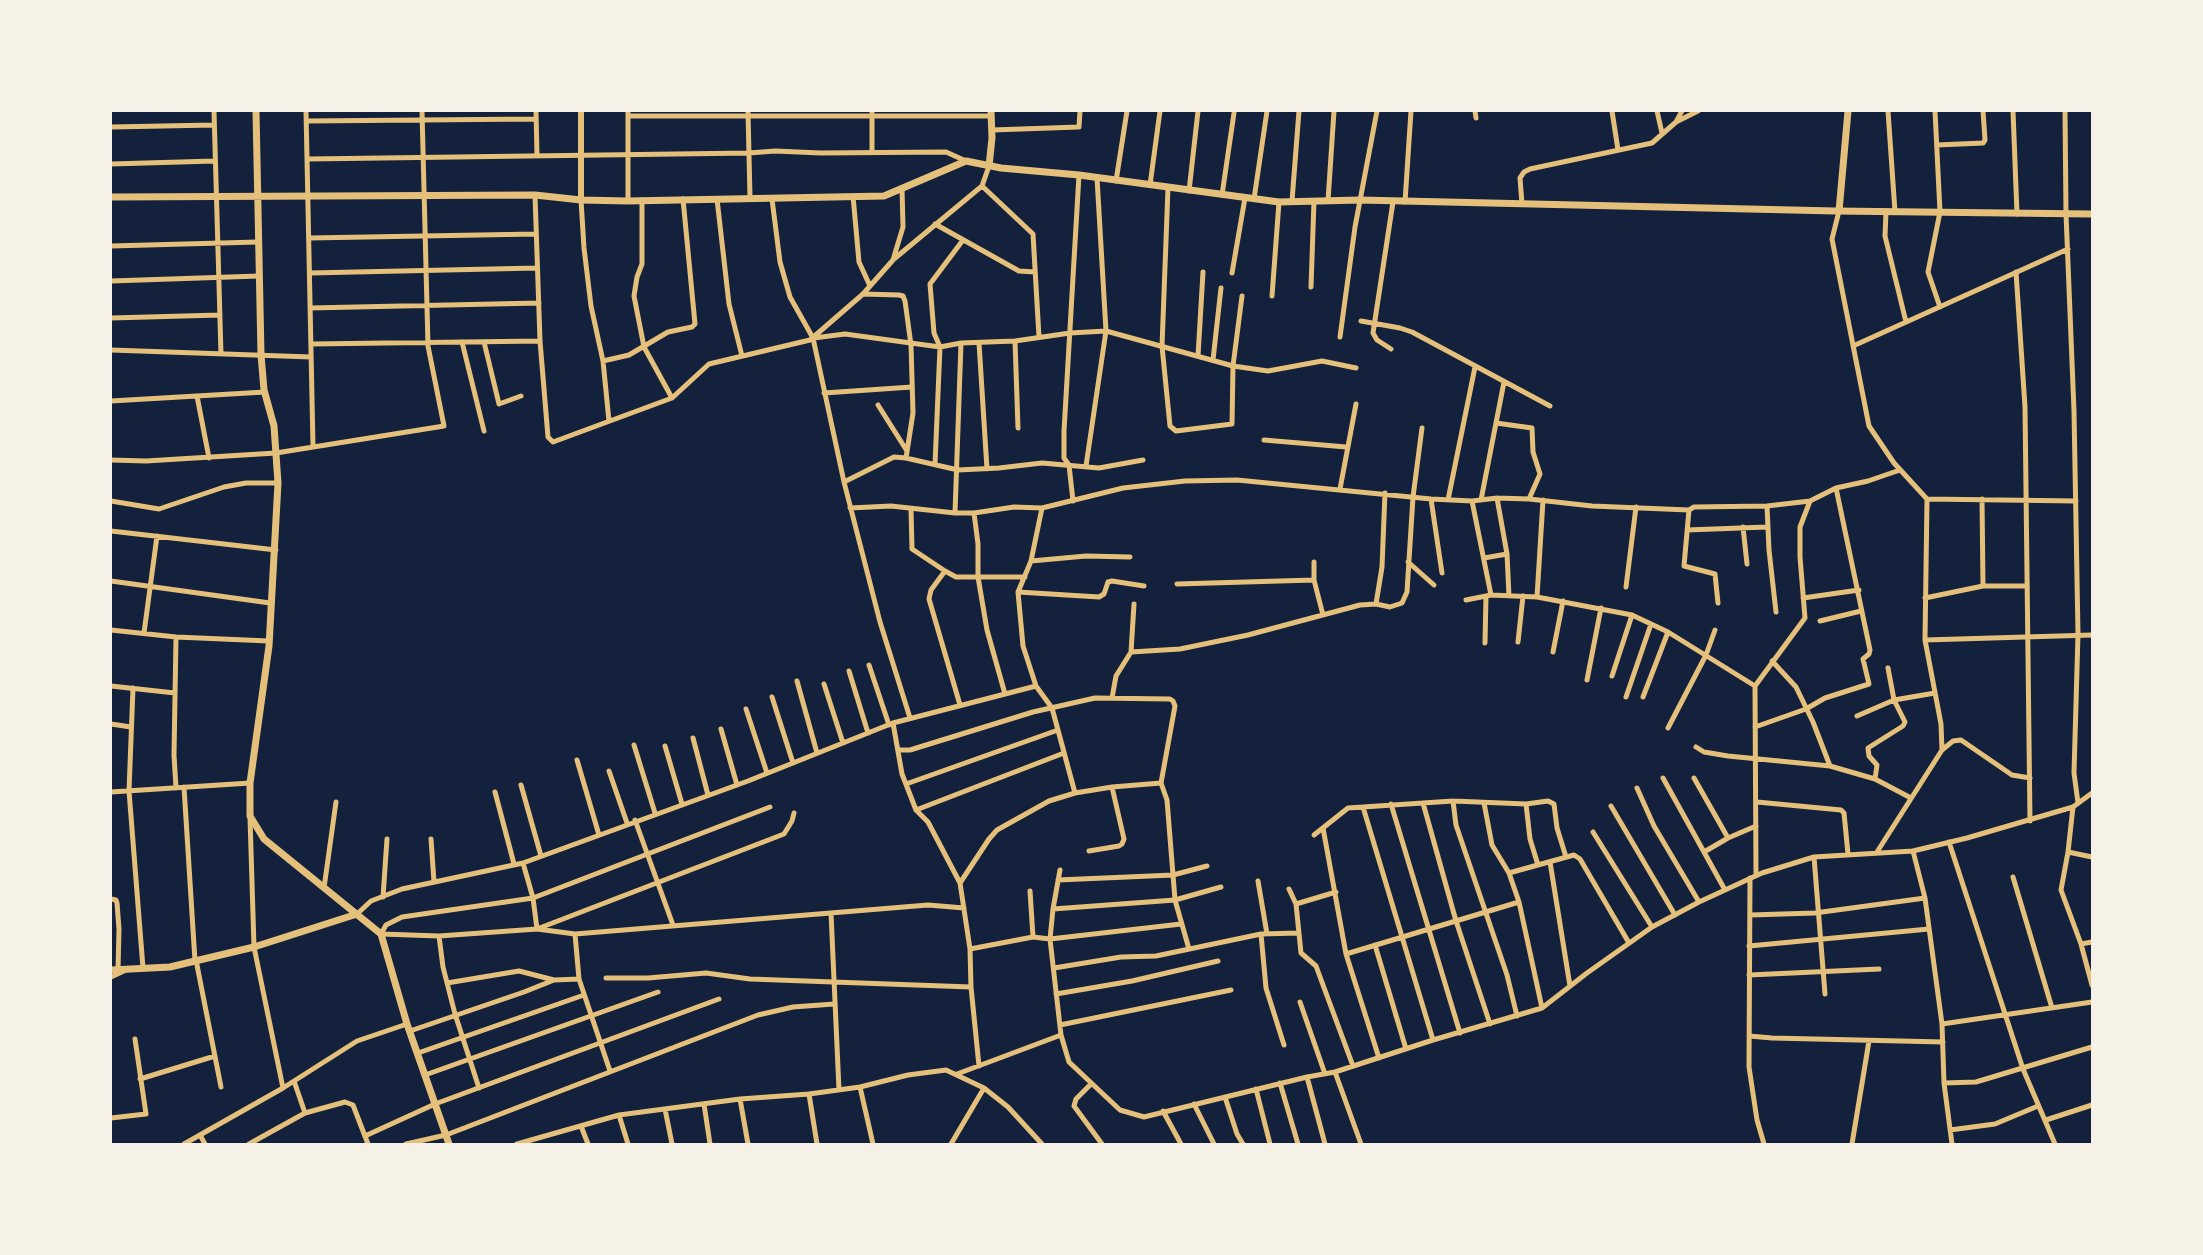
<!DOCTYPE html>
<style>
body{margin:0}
#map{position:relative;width:2203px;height:1255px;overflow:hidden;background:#14213d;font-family:"Asap Condensed",sans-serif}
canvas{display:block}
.frame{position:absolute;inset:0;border:112px solid #f6f1e7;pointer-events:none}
</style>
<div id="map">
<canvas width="2203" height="1255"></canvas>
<div class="frame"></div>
</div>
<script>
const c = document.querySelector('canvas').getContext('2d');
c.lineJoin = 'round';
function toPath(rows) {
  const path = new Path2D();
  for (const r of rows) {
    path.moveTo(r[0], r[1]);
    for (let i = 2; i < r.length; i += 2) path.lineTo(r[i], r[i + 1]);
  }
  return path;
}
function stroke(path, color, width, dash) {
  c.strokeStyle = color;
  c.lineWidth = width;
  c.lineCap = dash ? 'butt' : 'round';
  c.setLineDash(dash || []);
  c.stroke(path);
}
stroke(toPath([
 [214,111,221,354],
 [306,111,313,446],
 [536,111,537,156],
 [628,111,628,201],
 [748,111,750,198],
 [872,111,872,152],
 [1475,111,1476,118],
 [1612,111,1618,150],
 [1657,111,1662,133],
 [1888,111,1895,212],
 [1935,111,1940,212,1928,272,1940,307],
 [2013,111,2017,214],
 [2065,111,2066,214,2074,411,2078,634,2074,773,2078,803],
 [628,116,991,116],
 [1677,120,1682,111],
 [307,121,536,119],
 [111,127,214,125],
 [992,130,1079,127,1080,111],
 [1937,145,1983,143,1985,140,1983,111],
 [308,159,749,153,775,151,821,153,946,152,966,161],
 [111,164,215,161],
 [1116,181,1127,111],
 [1150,185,1160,111],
 [982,186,1033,234,1039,337],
 [1168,188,1162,346,1170,426,1176,431,1232,424,1233,366,1242,296],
 [1189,191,1198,111],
 [535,195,540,341,548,437,553,442,672,398,709,364,810,340,863,294,893,260,903,227,902,188],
 [1222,195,1234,113],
 [853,196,859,262,870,286],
 [717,199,729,304,742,356],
 [772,199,780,262,790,297,813,338,844,482,880,622,910,718],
 [1254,199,1267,111],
 [581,200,584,248,591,306,603,361,609,421],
 [642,200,642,264,637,277,634,296,644,347,672,398],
 [1292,201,1299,111],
 [1328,201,1334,111],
 [1405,202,1411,111],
 [1522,204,1520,178,1524,172,1530,169,1652,143,1676,122,1698,111],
 [1839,211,1832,239,1869,426,1894,463,1927,499,1925,640,1941,724,1942,750,1877,852],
 [1886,212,1885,236,1906,322],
 [935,224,1019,271,1035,272],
 [309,238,536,234],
 [111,246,258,242],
 [894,259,982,186,989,166],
 [2016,272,2025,407,2030,821],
 [310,273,537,268],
 [1232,273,1245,198],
 [111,281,259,276],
 [1311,287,1314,201],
 [863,294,899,295,903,296,905,301,911,345,913,413,906,458],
 [1272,296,1279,202],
 [310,308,539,303],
 [111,318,220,315],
 [1361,321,1400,328,1412,332,1550,406],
 [1340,337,1355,227,1377,111],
 [814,338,845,334,940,347,961,343,1015,341,1070,333,1106,331,1233,366,1268,371,1322,361,1356,368],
 [1015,341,1018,428],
 [462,342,484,431],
 [484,342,499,404,521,396],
 [979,343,987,469],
 [311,344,540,341],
 [1853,346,2068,249],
 [1391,349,1377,340,1373,333,1393,202],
 [111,350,311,357],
 [1198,356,1203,272],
 [1213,360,1221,288],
 [603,361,629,355,668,332,692,327,695,324,683,199],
 [824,393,912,387],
 [197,396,209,458],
 [111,401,265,392],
 [878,405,907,451],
 [1496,423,1532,428,1533,452,1540,474,1529,499],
 [1264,440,1346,447],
 [111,460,146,461,276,453,444,426,428,346,422,111],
 [935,464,940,347,934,333,930,284,963,240],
 [1086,466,1106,331,1097,178],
 [844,482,894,457,906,458,958,470,999,468,1042,463,1099,468,1143,460],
 [1340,489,1356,404],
 [1497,498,1507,554,1509,596],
 [1431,499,1442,573],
 [1927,499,2076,501],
 [1982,499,1983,586],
 [1448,500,1475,367],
 [1481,500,1504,382],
 [111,501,159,509,224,487,246,483,278,483],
 [1073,501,1069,465,1064,458,1064,431,1079,175],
 [1472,501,1491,595],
 [1767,506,1769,550,1776,612],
 [850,508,891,506,955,513,974,513,1014,507,1042,508],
 [911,509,912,549,945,571,956,577,1025,577],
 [1689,510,1684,566,1715,574,1718,603],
 [955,513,961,343],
 [974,513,978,544,978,577,987,630,1005,694],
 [1743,527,1747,564],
 [1687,530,1767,527],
 [111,531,276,550],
 [1484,558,1507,554],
 [1031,561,1086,556,1130,557],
 [1314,562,1314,580,1323,615],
 [1408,562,1434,585],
 [945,571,931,590,929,599,960,705],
 [111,581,270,603],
 [1177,584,1314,580],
 [1626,587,1636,507],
 [1018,592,1099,597,1104,594,1108,582,1112,581,1144,586],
 [1537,597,1543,500],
 [1803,598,1859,590],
 [1925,598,1983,586,2027,586],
 [1466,600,1491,595,1537,597,1632,615,1668,632,1755,686],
 [1376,604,1382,567,1385,493],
 [1820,621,1861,611],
 [111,630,176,637,269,641],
 [144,633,157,536],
 [1925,640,2092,635],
 [1518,642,1523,596],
 [1485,643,1486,596],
 [1131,652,1180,649,1248,635,1360,605,1376,604,1390,607,1402,603,1407,592,1413,497,1422,428],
 [1553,652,1563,601],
 [1772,661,1796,687,1813,722,1830,766],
 [869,665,889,725],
 [849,671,868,733],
 [1612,676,1632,615],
 [1587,680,1601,608],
 [797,681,817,753],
 [824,684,843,743],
 [111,686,175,693],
 [133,688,129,791,143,968],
 [772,697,793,763],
 [1626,697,1651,624],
 [1643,697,1668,632],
 [1112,698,1116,676,1131,652,1134,604],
 [746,709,767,773],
 [1857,716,1894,700,1935,693],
 [893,723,902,774,916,810,928,822,960,883,970,949,971,987,979,1066],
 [111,724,131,727],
 [1755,727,1806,709,1825,698,1869,684,1863,659,1869,654,1870,650,1836,488],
 [1668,728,1706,655,1715,630],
 [721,729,737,785],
 [693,738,708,795],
 [634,745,655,813],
 [665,746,682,804],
 [1696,747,1704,752,1728,756,1830,766,1875,779,1911,798],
 [898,750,910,750,1033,712,1095,698,1170,699,1173,701,1175,706,1161,783,1167,800,1175,900,1189,949],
 [1942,750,1953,741,1961,740,2012,775,2030,778],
 [577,760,599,835],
 [609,771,627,823],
 [1663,778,1725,890],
 [1694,778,1728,838],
 [1875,779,1877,765,1869,756,1868,748,1903,726,1905,722,1894,700,1888,668],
 [906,784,1058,730],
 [521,785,541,856],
 [184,787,195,961],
 [176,788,174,755,176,637],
 [1637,788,1654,826,1699,902],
 [111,792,250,783],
 [495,792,514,864],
 [1075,793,1052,708,1036,686,1023,646,1018,592,1031,561,1042,508,1123,488,1185,481,1237,480,1431,499,1472,501,1497,498,1529,499,1592,506,1689,510,1694,507,1767,506,1810,501],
 [1453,801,1456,825,1507,975,1517,1016],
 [1757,802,1841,810,1844,813,1848,854],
 [1423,803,1456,921,1490,1024],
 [1484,803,1492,845,1509,873,1519,902,1542,1008],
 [1391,804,1460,1033],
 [1526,804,1530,839,1538,865],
 [1611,806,1675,915],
 [770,807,533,898,402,917,386,925,381,934,439,936,537,929,575,934,928,905,964,908],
 [1363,807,1433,1040],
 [2073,807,2068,852,2061,890,2081,944,2092,985],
 [916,810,1064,753],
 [250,818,254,947,283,1088],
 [635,820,673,925],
 [1323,828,1346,954,1379,1058],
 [1593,832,1652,927],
 [1314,835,1348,808,1453,801,1526,804,1548,801,1554,804,1557,828,1566,857],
 [431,839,434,882],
 [1949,842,2023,1069,2055,1144],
 [1089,851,1119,846,1122,844,1124,839,1112,787],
 [1913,851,1925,898,1942,1024,1944,1083,1952,1144],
 [1704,852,1728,838,1756,826],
 [2068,852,2092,857],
 [1814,857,1825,994],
 [1550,862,1570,986],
 [523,863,533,898,537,929,784,834,792,821,794,813],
 [1060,870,1053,909,1050,939,1061,1035],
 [1509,873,1574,855,1580,859,1629,943],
 [1756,875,1755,686,1805,618,1800,557,1800,527,1810,501,1836,488,1868,481,1900,470],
 [2013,877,2052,1008],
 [1750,878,1749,1067,1757,1120,1764,1144],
 [1058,880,1173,875,1207,866],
 [1258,881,1267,934],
 [960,883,989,839,997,830,1049,801,1075,793,1112,787,1161,783],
 [324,888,336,802],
 [1289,889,1296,904,1301,953,1316,966,1353,1066],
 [1030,891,1033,937],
 [383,897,387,839],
 [111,899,116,900,117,903,119,929,118,970],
 [1296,904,1336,892],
 [1053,909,1175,900,1221,887],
 [831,913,839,1090],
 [357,914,371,901,402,889,523,863,748,781,893,723,1036,686],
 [1750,915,1815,913,1925,898],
 [575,934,579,979,610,1071],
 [1261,934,1266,988,1284,1045],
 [439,936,443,967,455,1014,479,1088],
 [2081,944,2092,942],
 [1375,945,1406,1049],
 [1749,946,1929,929],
 [970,949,1033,937,1050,939,1181,924],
 [1346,954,1519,902],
 [196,960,221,1087],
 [1054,968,1121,957,1156,956,1261,934,1298,933],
 [1749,975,1879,969],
 [111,977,126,970],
 [606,978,648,978,706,973,750,979,971,987],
 [447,983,519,971,554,980,579,979],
 [1056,994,1132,981,1218,961],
 [1300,1002,1325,1074],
 [1942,1024,2092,1002],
 [1060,1025,1231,990],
 [410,1031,524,992,554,980],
 [1749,1036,1772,1038,1943,1042],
 [418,1053,584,995],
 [1335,1072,1361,1144],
 [957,1074,1061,1035,1069,1062,1120,1110,1144,1117,1307,1077,1335,1072,1433,1040,1542,1008,1587,973,1652,927,1699,902,1762,873,1814,857,1913,851,1967,838,2073,807,2092,793],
 [425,1075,658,992],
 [1307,1077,1325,1144],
 [140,1079,215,1056],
 [294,1081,305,1113],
 [1280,1083,1298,1144],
 [1944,1083,1976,1082,2092,1047],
 [1091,1084,1076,1099,1074,1106,1102,1144],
 [860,1087,873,1144],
 [1256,1089,1270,1144],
 [809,1094,817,1144],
 [1225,1097,1237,1134,1243,1144],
 [740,1099,748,1144],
 [704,1104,710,1144],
 [1194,1104,1214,1144],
 [665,1109,672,1144],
 [1163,1111,1181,1144],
 [619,1115,628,1144],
 [111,1118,146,1114,135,1039],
 [2046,1120,2092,1105],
 [581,1126,588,1144],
 [1950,1130,1995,1124,2038,1106],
 [200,1135,205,1144],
 [365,1136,435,1104,719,999],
 [184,1144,283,1088,357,1041,407,1024],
 [249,1144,305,1113,345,1102,353,1105,368,1144],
 [406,1144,446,1135,758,1015,793,1007,834,1004],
 [517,1144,619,1115,740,1099,809,1094,860,1087,908,1075,946,1070,984,1088,1008,1107,1042,1144],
 [951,1144,984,1088],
 [1852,1144,1869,1041]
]), '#e5c07b', 5);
stroke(toPath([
 [581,111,581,200]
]), '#e5c07b', 6);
stroke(toPath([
 [256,111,261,355,264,390,274,426,278,483,269,646,250,783,250,816,264,839,381,934,407,1024,449,1144],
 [989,166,992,138,991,111],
 [111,197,535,195,581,200,628,201,884,196,966,161,1001,168,1079,175,1279,202,1360,200,1835,211,2092,214],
 [1839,211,1848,111],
 [111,970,170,967,254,947,357,914]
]), '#e5c07b', 7);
</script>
